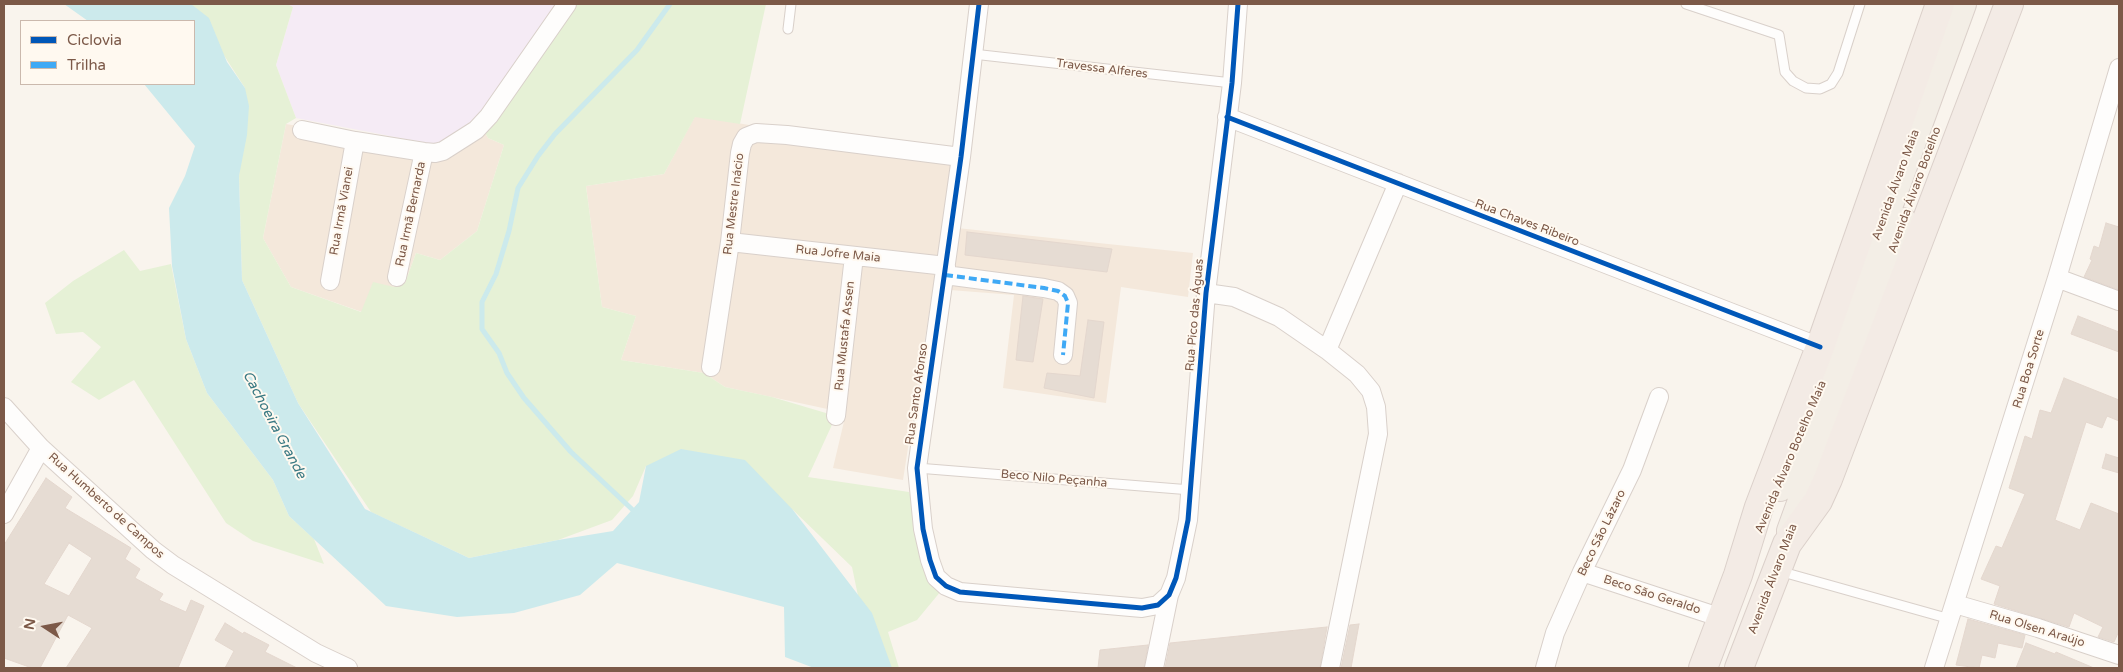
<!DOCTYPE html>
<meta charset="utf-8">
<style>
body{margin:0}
#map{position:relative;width:2123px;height:672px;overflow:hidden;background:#f9f4ed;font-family:"Varela Round",sans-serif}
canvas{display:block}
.frame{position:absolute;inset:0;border:5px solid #7c5948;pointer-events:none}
.legend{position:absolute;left:20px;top:20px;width:175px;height:65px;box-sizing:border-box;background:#fff9f0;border:1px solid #cbb9ad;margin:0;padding:6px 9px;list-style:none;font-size:15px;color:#7c5948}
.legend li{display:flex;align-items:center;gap:10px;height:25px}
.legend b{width:25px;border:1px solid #cbb9ad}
.north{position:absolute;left:20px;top:602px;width:50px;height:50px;-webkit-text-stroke:4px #fff9f0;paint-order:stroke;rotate:281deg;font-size:14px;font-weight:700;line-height:20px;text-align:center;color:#7c5948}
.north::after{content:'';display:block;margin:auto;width:18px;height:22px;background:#7c5948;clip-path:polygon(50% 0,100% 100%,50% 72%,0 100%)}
</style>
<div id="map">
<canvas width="2123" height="672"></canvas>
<div class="frame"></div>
<ul class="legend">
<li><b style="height:6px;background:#0057b8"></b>Ciclovia</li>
<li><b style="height:6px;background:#3fa9f5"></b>Trilha</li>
</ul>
<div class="north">N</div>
</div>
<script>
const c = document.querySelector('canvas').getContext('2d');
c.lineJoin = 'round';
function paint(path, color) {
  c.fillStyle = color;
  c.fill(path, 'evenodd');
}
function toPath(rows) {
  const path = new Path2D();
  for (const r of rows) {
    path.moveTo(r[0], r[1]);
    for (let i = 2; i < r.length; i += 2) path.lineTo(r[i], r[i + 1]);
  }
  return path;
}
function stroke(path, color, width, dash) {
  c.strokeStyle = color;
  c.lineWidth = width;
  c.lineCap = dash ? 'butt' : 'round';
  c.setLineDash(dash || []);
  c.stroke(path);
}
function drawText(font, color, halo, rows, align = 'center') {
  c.font = font + ' "Varela Round",sans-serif';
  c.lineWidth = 4;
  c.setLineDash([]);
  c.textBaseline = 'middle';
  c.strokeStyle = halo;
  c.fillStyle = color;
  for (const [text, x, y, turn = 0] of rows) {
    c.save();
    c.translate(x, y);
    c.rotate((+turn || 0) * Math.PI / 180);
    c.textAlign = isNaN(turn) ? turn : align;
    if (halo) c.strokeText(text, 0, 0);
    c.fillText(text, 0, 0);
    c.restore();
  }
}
paint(toPath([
 [695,116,953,159,903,480,833,468,846,413,725,387,704,373,621,360,636,316,602,307,586,186,664,174],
 [286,124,435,149,480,124,488,138,504,145,477,231,440,260,416,253,405,283,394,287,362,312,291,287,263,238],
 [957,228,1193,253,1188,297,1121,287,1106,403,1003,388,1014,295,950,290]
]), '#f4e8db');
paint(toPath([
 [287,4,558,4,487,111,437,145,296,118,276,65,293,7]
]), '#f5ebf5');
paint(toPath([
 [191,4,287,4,293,7,276,65,296,118,286,124,263,238,291,287,361,312,373,282,394,287,405,283,416,253,440,260,477,231,504,145,488,138,480,124,565,4,766,4,740,124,695,117,664,174,586,186,602,307,636,316,621,360,704,373,725,387,772,397,836,416,808,477,909,492,941,591,917,620,888,632,899,668,873,668,852,567,793,510,646,466,633,496,612,520,558,540,469,558,371,512,298,403,242,280,239,176,245,88],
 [124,250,140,271,171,264,186,339,207,393,273,480,289,516,314,539,324,564,253,541,226,523,134,380,99,400,71,382,101,347,83,332,56,334,45,303,73,281]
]), '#e6f1d6');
paint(toPath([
 [64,4,191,4,209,18,227,62,245,88,249,106,247,135,239,176,242,280,298,403,365,509,469,558,558,540,613,531,639,502,646,466,681,449,745,460,793,510,872,613,892,668,814,668,785,657,784,607,617,563,580,595,514,613,457,617,386,606,289,516,273,480,207,393,186,339,172,266,169,208,185,176,195,146,144,84,194,84,194,21,88,21]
]), '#cceaec');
stroke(toPath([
 [636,513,571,452,524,398,507,373,499,353,482,329,482,302,496,274,509,231,518,188,538,156,555,134,637,50,670,4]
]), '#cceaec', 5);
const building = toPath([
 [2106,223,2119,227,2119,290,2084,277,2092,260,2090,259,2094,246,2099,248,2106,223],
 [967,232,1112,249,1107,272,965,255,967,232],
 [1023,296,1043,299,1033,362,1016,360,1023,296],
 [2078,316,2119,332,2119,352,2071,334,2078,316],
 [1088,320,1104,322,1094,398,1044,388,1047,373,1080,376,1088,320],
 [2064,378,2119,400,2119,421,2107,416,2102,428,2086,422,2055,520,2080,530,2091,503,2119,514,2119,631,2114,642,2098,637,2103,627,2074,613,2069,627,1994,604,2000,586,1981,579,1996,546,2002,548,2025,494,2009,488,2025,436,2032,439,2040,410,2051,413,2064,378],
 [2106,454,2119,458,2119,473,2102,468,2106,454],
 [46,478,72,497,65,508,131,548,125,559,140,569,135,578,163,594,159,600,186,612,191,600,204,606,178,668,66,668,92,628,68,615,40,668,32,668,4,658,4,545,46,478],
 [69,543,92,558,69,596,44,584,69,543],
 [1968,619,2025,635,2022,648,1998,643,1995,658,1982,655,1979,668,1956,665,1968,619],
 [225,623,243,634,244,632,269,645,265,652,297,668,225,668,234,651,215,640,225,623],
 [1359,624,1351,668,1341,668,1350,625,1359,624],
 [1327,627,1320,668,1165,668,1170,643,1327,627],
 [2026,643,2055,654,2056,652,2094,668,2016,668,2026,643],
 [1148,645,1144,668,1098,668,1100,650,1148,645]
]);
paint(building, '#e6dcd3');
stroke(building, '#e4d7ce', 1);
const service = toPath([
 [1686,4,1779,35,1785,72,1793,81,1806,88,1820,89,1831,84,1838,73,1860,4],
 [788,29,791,4],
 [973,54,1232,83],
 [917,468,1191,490],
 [1779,571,1950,619]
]);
const minor = toPath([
 [979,4,961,157,917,468,923,529,930,560,936,577,946,586,960,592,1142,608,1158,605,1169,595,1176,578,1188,520,1206,293,1232,83,1238,4],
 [1227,117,1820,347],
 [302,130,355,141,424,152,435,153,443,151,476,130,489,116,567,4],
 [730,242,946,266],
 [945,275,1044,288,1058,291,1065,296,1068,303,1063,355],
 [397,277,424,152],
 [2057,278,2119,301],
 [330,281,355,141],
 [1206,293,1234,297,1279,317,1327,350,1357,374,1371,391,1376,407,1378,434,1330,668],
 [1327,350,1398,183],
 [711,367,730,242,740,153,742,144,746,137,756,133,787,135,961,157],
 [4,407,41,448,153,550,173,565,316,653,348,668],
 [836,416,854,256],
 [4,514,41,448],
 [1582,572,1722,618],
 [1955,604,2038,628,2119,655],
 [1154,668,1169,595],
 [1545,668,1555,633,1582,572,1632,470,1659,397],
 [1934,668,2057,278,2119,68]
]);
const primary = toPath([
 [1780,487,1830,366,1962,4],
 [1791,531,1903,222]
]);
const trunk = toPath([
 [1703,668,1738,575,1759,507,1820,347,1940,4],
 [1739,668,1787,544,1818,501,1828,479,2009,4]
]);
stroke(service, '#d9d0ca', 11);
stroke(minor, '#d9d0ca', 20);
stroke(primary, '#dbd0ca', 30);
stroke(trunk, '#dbd0ca', 30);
stroke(service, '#fefdfc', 9);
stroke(minor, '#fefdfc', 18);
stroke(primary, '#f3eee6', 28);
stroke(trunk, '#f3ebe5', 28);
stroke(toPath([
 [945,275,1044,288,1058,291,1065,296,1068,303,1063,355]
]), '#3fa9f5', 4, [8, 4]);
stroke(toPath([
 [979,4,961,157,917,468,923,529,930,560,936,577,946,586,960,592,1142,608,1158,605,1169,595,1176,578,1188,520,1206,293,1232,83,1238,4],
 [1227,117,1820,347]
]), '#0057b8', 5);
drawText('12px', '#7c5948', '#fff9f0', [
 ["Travessa Alferes",1102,69,7],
 ["Avenida Álvaro Maia",1896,185,-70],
 ["Avenida Álvaro Botelho",1915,190,-70],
 ["Rua Mestre Inácio",734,204,-83],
 ["Rua Irmã Vianei",342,211,-80],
 ["Rua Irmã Bernarda",411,214,-78],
 ["Rua Chaves Ribeiro",1527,223,21],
 ["Rua Jofre Maia",838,254,6],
 ["Rua Pico das Águas",1195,315,-85],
 ["Rua Mustafa Assen",845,336,-84],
 ["Rua Boa Sorte",2029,369,-73],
 ["Rua Santo Afonso",917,394,-82],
 ["Avenida Álvaro Botelho Maia",1791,457,-67],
 ["Beco Nilo Peçanha",1054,479,5],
 ["Rua Humberto de Campos",106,506,42],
 ["Beco São Lázaro",1602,533,-64],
 ["Avenida Álvaro Maia",1773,579,-69],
 ["Beco São Geraldo",1652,595,18],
 ["Rua Olsen Araújo",2037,629,17]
]);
drawText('italic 14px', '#3a7983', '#fff9f0', [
 ["Cachoeira Grande",274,425,62]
]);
</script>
